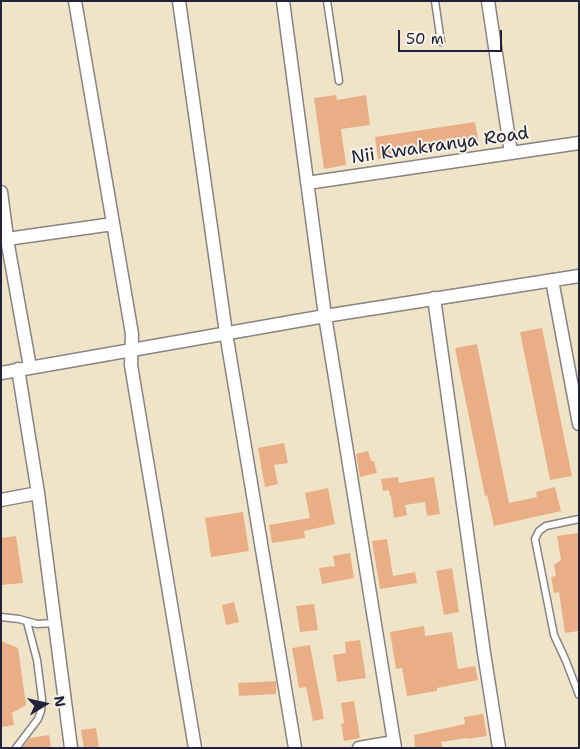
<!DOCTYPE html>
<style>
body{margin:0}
#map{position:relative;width:580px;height:749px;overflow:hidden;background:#f0e4c8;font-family:"Shantell Sans",sans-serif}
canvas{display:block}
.frame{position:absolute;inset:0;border:2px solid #22223b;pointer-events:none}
.north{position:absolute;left:20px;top:679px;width:50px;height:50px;-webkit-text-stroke:4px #f7f3e8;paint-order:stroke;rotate:80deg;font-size:14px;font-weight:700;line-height:20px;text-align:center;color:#22223b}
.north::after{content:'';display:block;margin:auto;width:18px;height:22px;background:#22223b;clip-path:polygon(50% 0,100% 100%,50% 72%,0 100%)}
.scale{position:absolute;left:398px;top:30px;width:104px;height:22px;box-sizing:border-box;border:2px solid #22223b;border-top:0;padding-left:6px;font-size:15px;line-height:18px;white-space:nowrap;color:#22223b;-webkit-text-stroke:4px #f7f3e8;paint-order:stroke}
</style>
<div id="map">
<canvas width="580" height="749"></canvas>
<div class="frame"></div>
<div class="north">N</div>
<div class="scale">50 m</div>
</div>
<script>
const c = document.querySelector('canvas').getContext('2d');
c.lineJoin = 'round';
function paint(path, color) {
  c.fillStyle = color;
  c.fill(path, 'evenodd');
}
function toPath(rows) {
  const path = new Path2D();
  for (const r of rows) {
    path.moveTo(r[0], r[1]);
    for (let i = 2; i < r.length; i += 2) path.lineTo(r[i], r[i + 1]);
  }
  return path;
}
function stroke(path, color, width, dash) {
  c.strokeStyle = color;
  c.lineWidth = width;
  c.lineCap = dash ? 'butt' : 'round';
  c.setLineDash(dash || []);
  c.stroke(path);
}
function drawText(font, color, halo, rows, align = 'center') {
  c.font = font + ' "Shantell Sans",sans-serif';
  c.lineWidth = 4;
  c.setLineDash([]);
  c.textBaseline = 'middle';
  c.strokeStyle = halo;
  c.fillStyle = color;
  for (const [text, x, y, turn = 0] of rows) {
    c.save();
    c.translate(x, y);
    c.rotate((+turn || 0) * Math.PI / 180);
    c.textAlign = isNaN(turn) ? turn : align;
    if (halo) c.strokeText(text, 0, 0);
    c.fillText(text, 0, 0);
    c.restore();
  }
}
paint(toPath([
 [336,95,337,100,366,95,370,125,341,129,346,165,324,169,314,98],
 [475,122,479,144,378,159,375,137],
 [542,328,572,476,550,480,520,332],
 [477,344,509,503,537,497,536,492,555,487,561,511,494,526,487,495,485,496,455,348],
 [284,443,288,463,274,465,278,484,265,487,258,448],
 [368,451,371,461,374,461,377,473,360,477,356,454],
 [398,477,399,483,434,477,440,514,427,516,425,502,405,505,407,515,394,518,391,496,390,496,389,490,383,491,381,479],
 [328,488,335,524,304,531,305,538,272,543,269,525,310,518,305,493],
 [243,512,249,551,211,557,205,518],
 [579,533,579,631,565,633,559,592,554,593,551,577,556,576,554,565,561,560,557,536],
 [16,536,23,583,1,585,1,538],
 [387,539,393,576,415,572,417,583,380,589,372,541],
 [350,553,354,578,322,584,319,568,335,566,333,556],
 [452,568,459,612,444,615,436,571],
 [234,602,239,622,226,625,222,605],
 [314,604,318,630,300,632,296,606],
 [424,626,425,636,452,632,458,669,475,666,478,680,437,688,437,691,407,696,402,668,396,669,390,632],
 [360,640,366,678,337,682,333,655,346,653,345,642],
 [1,641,18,648,26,705,12,713,14,725,1,727],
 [310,645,324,719,313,721,306,687,299,688,292,648],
 [276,681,276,694,239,696,238,683],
 [354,701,360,738,344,741,341,724,344,723,341,703],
 [483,714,487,736,468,739,467,738,441,742,443,748,415,748,414,735,465,724,464,717],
 [96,728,99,748,84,748,81,730],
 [49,735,51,748,22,748,30,738]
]), '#eaae87');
const lane = toPath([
 [327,1,339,81],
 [435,1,441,42],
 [579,519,546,526,539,531,535,539,554,635,566,661,579,695],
 [1,617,19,619,37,624,55,623],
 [16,748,38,719,41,711,42,699,37,660,27,622]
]);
const street = toPath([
 [75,1,132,334,131,365,195,748],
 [179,1,226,333,295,748],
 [283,1,325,316,395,748],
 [488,1,511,153],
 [307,183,579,143],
 [1,192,8,245,30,367],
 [7,239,113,224],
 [552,280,579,424],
 [434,298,484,653,499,748],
 [18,369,38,493,71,748],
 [1,373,325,316,579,276],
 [1,500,38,493],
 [359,748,394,742]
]);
stroke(lane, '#898382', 9);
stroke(street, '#898382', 15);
stroke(lane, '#fff', 6);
stroke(street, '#fff', 12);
drawText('18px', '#22223b', '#f7f3e8', [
 ["Nii Kwakranya Road",440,146,-8]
]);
</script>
